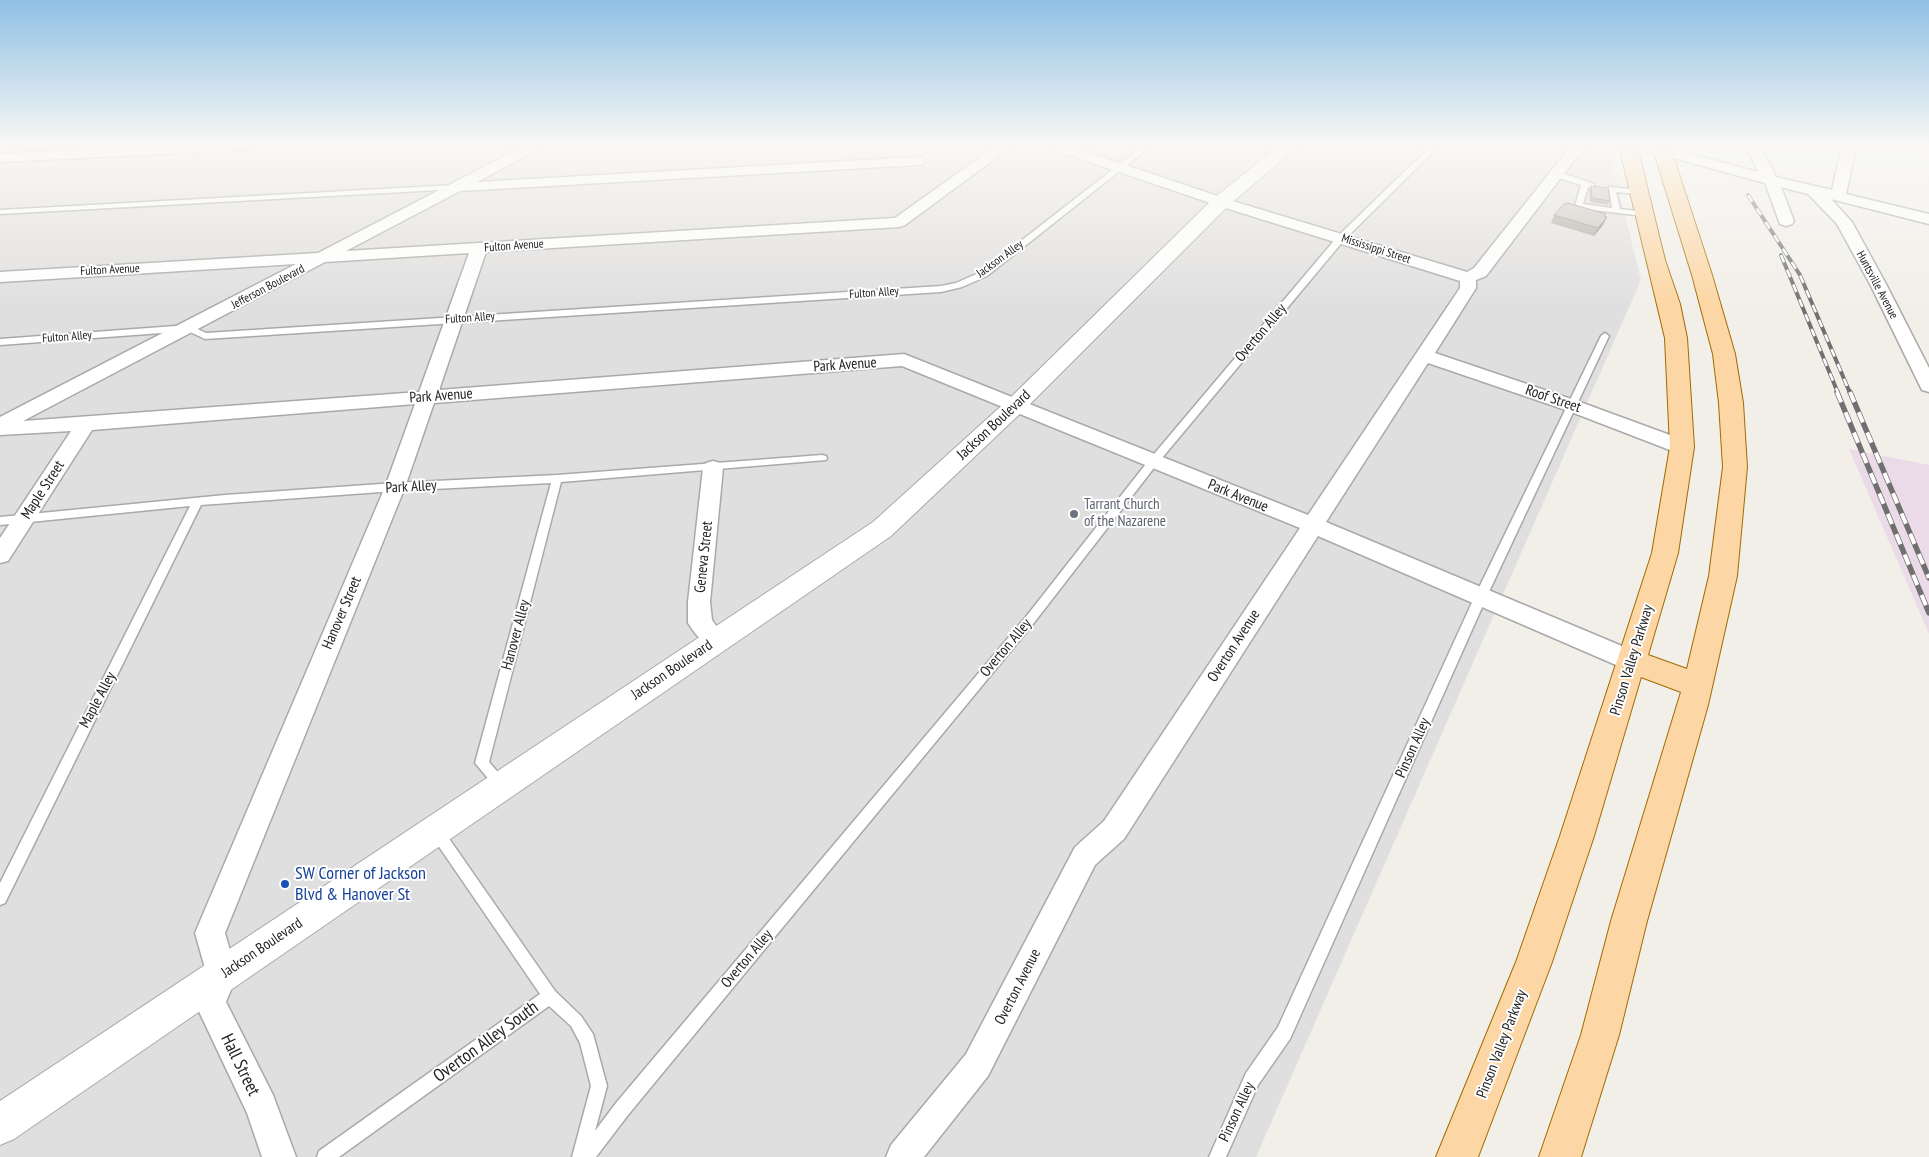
<!DOCTYPE html>
<style>
body{margin:0}
canvas{display:block;background:#f2efe9}
</style>
<canvas width="1929" height="1157"></canvas>
<script>
const c = document.querySelector('canvas').getContext('2d');
c.lineJoin = 'round';
function paint(path, color) {
  c.fillStyle = color;
  c.fill(path, 'evenodd');
}
function toPath(rows) {
  const path = new Path2D();
  for (const r of rows) {
    path.moveTo(r[0], r[1]);
    for (let i = 2; i < r.length; i += 2) path.lineTo(r[i], r[i + 1]);
  }
  return path;
}
function stroke(path, color, width, dash) {
  c.strokeStyle = color;
  c.lineWidth = width;
  c.lineCap = dash ? 'butt' : 'round';
  c.setLineDash(dash || []);
  c.stroke(path);
}
function drawText(font, color, halo, rows, align = 'center') {
  c.font = font + ' "PT Sans Narrow",sans-serif';
  c.lineWidth = 4;
  c.setLineDash([]);
  c.textBaseline = 'middle';
  c.strokeStyle = halo;
  c.fillStyle = color;
  for (const [text, x, y, turn = 0] of rows) {
    c.save();
    c.translate(x, y);
    c.rotate((+turn || 0) * Math.PI / 180);
    c.textAlign = isNaN(turn) ? turn : align;
    if (halo) c.strokeText(text, 0, 0);
    c.fillText(text, 0, 0);
    c.restore();
  }
}
paint(toPath([
 [0,146,1608,146,1641,280,1256,1157,0,1157]
]), '#e0dfdf');
paint(toPath([
 [1849,449,1929,465,1929,634]
]), '#ebdbe8');
const service = toPath([
 [1143,146,1151,146,987,276,962,287,941,292,205,339,188,331,0,345,0,339,189,325,206,333,941,286,956,283,981,272,1143,146],
 [1431,146,1439,146,1344,240,1157,464,1033,624,628,1115,596,1157,572,1157,591,1086,580,1043,571,1026,549,1006,339,1157,317,1157,319,1151,540,994,431,835,429,831,431,827,436,825,441,827,555,991,581,1016,593,1034,607,1086,595,1131,616,1103,1025,618,1149,460,1338,236,1431,146],
 [1553,172,1559,172,1594,184,1594,188,1588,187,1583,204,1612,208,1609,187,1641,190,1642,192,1638,194,1616,192,1620,209,1644,212,1648,214,1644,216,1576,208,1575,206,1581,185,1553,176,1553,172],
 [455,185,459,187,458,189,0,214,0,210,455,185],
 [1605,333,1609,336,1487,596,1290,1039,1258,1085,1226,1157,1209,1157,1246,1073,1278,1027,1475,596,1601,336,1605,333],
 [822,455,826,456,827,458,826,460,561,482,489,762,509,785,507,789,502,791,497,789,475,763,551,483,395,491,201,505,5,903,0,905,0,883,190,506,0,525,0,517,225,495,395,483,557,475,822,455]
]);
const minor = toPath([
 [160,146,249,146,247,149,242,150,0,162,0,154,160,146],
 [524,146,541,146,539,149,477,182,918,157,923,158,925,161,923,164,918,165,460,191,346,251,895,218,996,146,1012,146,905,225,899,227,486,252,439,390,904,354,1308,515,1460,288,1460,281,1216,205,1052,149,1050,146,1070,146,1226,199,1467,272,1474,268,1571,146,1585,146,1486,276,1476,280,1476,288,1435,353,1580,402,1689,442,1692,447,1689,452,1682,454,1675,452,1566,410,1428,363,1326,522,1641,654,1644,661,1641,668,1632,671,1623,668,1318,536,1124,839,1095,865,988,1076,924,1157,886,1157,891,1145,966,1054,1075,847,1104,821,1300,528,902,366,434,403,405,487,225,933,237,975,226,1002,273,1095,296,1157,262,1157,247,1113,195,1003,207,975,195,933,385,487,415,404,92,430,8,561,0,563,0,538,71,431,0,435,0,417,296,264,0,282,0,272,318,253,524,146],
 [469,253,419,392,23,421,325,262,469,253],
 [1638,146,1660,146,1758,172,1746,146,1760,146,1776,177,1832,190,1842,146,1856,146,1846,194,1929,214,1929,224,1831,199,1852,222,1887,286,1929,368,1929,392,1922,390,1920,386,1871,286,1837,224,1808,194,1781,187,1794,221,1792,224,1786,226,1780,224,1765,183,1640,149,1638,146],
 [713,461,720,463,723,468,710,602,712,620,727,641,723,648,715,650,707,648,692,629,688,623,688,602,703,468,706,463,713,461]
]);
const tertiary = toPath([
 [1279,146,1298,146,1228,206,1025,409,891,536,14,1139,0,1145,0,1101,873,522,1009,399,1214,198,1279,146]
]);
const primary = toPath([
 [1619,146,1637,146,1665,260,1680,304,1687,338,1694,447,1678,553,1648,655,1687,669,1709,576,1723,467,1719,403,1713,354,1692,275,1652,146,1670,146,1712,275,1735,354,1743,403,1747,467,1737,576,1708,705,1647,921,1619,1035,1581,1157,1539,1157,1581,1035,1611,921,1681,692,1641,677,1594,836,1552,962,1478,1157,1436,1157,1516,962,1560,836,1652,553,1670,447,1665,338,1619,146]
]);
stroke(service, '#a9a9a9', 3);
stroke(minor, '#a9a9a9', 3);
stroke(tertiary, '#a9a9a9', 2);
stroke(primary, '#a06b00', 2);
paint(service, '#fff');
paint(minor, '#fff');
paint(tertiary, '#fff');
paint(primary, '#fcd6a4');
const railFar1 = toPath([
 [1748,195,1800,275,1850,393],
 [1781,255,1838,393]
]);
const rail = toPath([
 [1837,392,1929,613],
 [1850,392,1929,578]
]);
stroke(railFar1, '#707070', 4);
stroke(rail, '#707070', 5.5);
stroke(railFar1, '#fff', 2.5, [8]);
stroke(rail, '#fff', 4, [11]);
paint(toPath([
 [1591,186,1610,201,1608,205,1590,202,1589,190],
 [1606,214,1604,216,1607,217,1603,225,1594,236,1551,223,1554,215]
]), '#aba49e');
paint(toPath([
 [1607,217,1603,225,1594,236,1598,228]
]), '#8b8681');
const building = toPath([
 [1591,186,1608,188,1610,201,1592,198,1591,186],
 [1568,203,1606,214,1604,216,1607,217,1598,228,1554,215,1564,204,1568,203]
]);
paint(building, '#c7bfb8');
stroke(building, '#8b8681', 1);
const sky = c.createLinearGradient(0, 0, 0, 308);
sky.addColorStop(0, '#8fc0e4');
sky.addColorStop(0.47, '#f9f8f5');
sky.addColorStop(1, '#f9f8f500');
c.fillStyle = sky;
c.fillRect(0, 0, 1929, 308);
for (const [x, y, r, color] of [
 [1074,514,5,"#6b7280"],
 [285,884,5,"#1a4fb4"]
]) {
  const dot = new Path2D();
  dot.arc(x, y, r, 0, 2 * Math.PI);
  c.fillStyle = color;
  c.fill(dot);
  stroke(dot, '#fff', 2);
}
drawText('12px', '#222', '#fff', [
 ["Fulton Avenue",514,246,-4],
 ["Mississippi Street",1376,249,18],
 ["Jackson Alley",1000,259,-36],
 ["Fulton Avenue",110,270,-3],
 ["Huntsville Avenue",1877,285,62],
 ["Jefferson Boulevard",268,287,-28],
 ["Fulton Alley",874,293,-4],
 ["Fulton Alley",470,318,-4],
 ["Fulton Alley",67,337,-4]
]);
drawText('15px', '#222', '#fff', [
 ["Overton Alley",1261,333,-50],
 ["Park Avenue",845,365,-4],
 ["Park Avenue",441,396,-4],
 ["Roof Street",1553,399,19],
 ["Jackson Boulevard",994,425,-43],
 ["Park Alley",411,487,-3],
 ["Maple Street",43,490,-57],
 ["Park Avenue",1238,496,22],
 ["Geneva Street",704,557,-84],
 ["Hanover Street",342,613,-67],
 ["Hanover Alley",516,635,-75],
 ["Overton Avenue",1234,646,-57],
 ["Overton Alley",1006,648,-50],
 ["Pinson Valley Parkway",1632,660,-73],
 ["Jackson Boulevard",672,670,-34],
 ["Maple Alley",98,700,-62],
 ["Pinson Alley",1413,748,-66],
 ["Jackson Boulevard",262,948,-34],
 ["Overton Alley",747,959,-50],
 ["Overton Avenue",1018,987,-63],
 ["Pinson Valley Parkway",1502,1044,-69],
 ["Pinson Alley",1237,1112,-65]
]);
drawText('15px', '#5b616d', '#fff', [
 ["Tarrant Church",1084,505],
 ["of the Nazarene",1084,522]
], 'left');
drawText('18px', '#164399', '#fff', [
 ["SW Corner of Jackson",295,874],
 ["Blvd & Hanover St",295,895]
], 'left');
drawText('18px', '#222', '#fff', [
 ["Overton Alley South",486,1042,-36],
 ["Hall Street",240,1065,64]
]);
</script>
